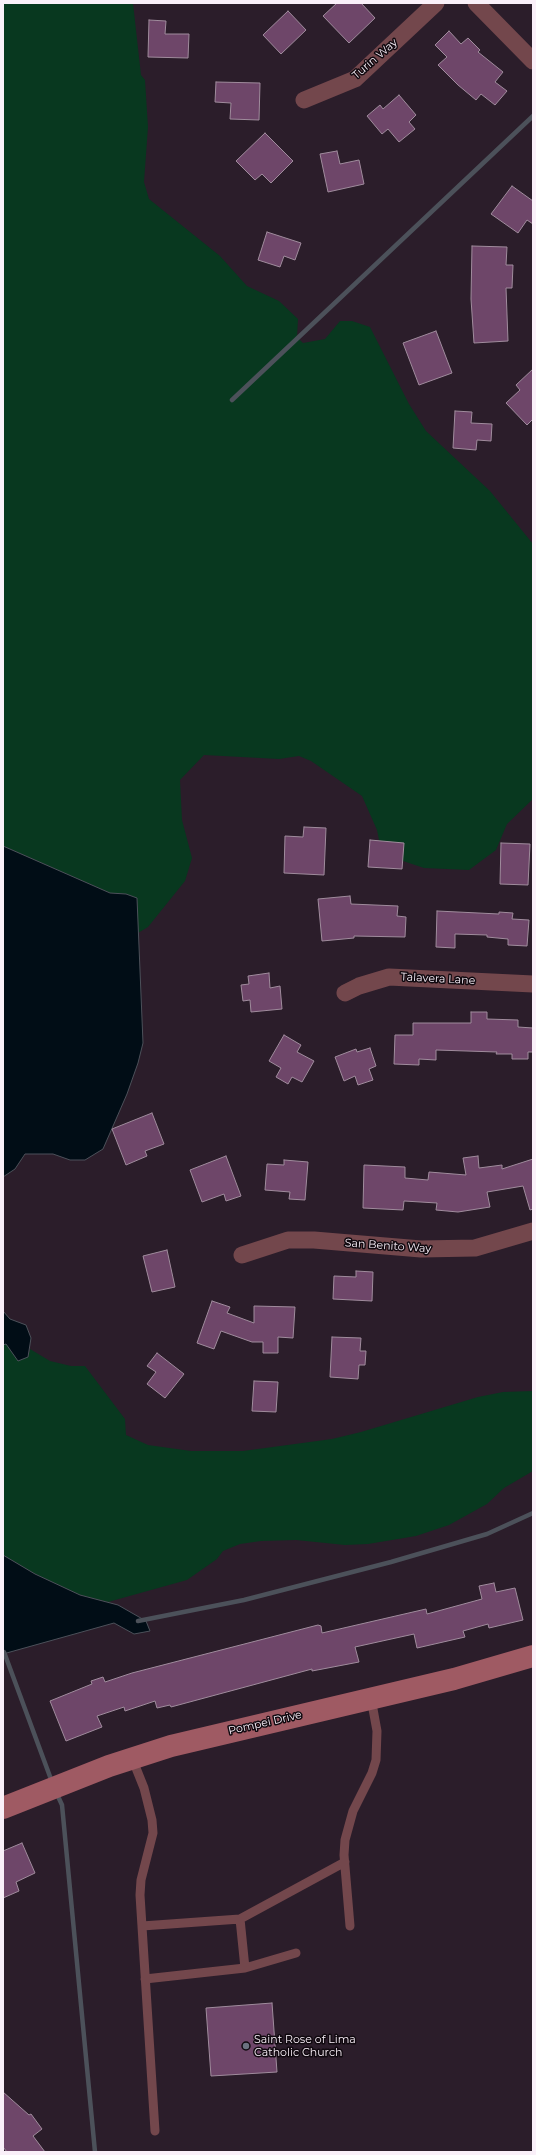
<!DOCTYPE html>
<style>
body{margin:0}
#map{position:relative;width:536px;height:2155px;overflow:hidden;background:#2b1d2a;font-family:Montserrat,sans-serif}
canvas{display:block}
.frame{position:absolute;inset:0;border:4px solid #faf0f9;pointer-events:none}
</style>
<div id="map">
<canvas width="536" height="2155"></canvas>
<div class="frame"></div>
</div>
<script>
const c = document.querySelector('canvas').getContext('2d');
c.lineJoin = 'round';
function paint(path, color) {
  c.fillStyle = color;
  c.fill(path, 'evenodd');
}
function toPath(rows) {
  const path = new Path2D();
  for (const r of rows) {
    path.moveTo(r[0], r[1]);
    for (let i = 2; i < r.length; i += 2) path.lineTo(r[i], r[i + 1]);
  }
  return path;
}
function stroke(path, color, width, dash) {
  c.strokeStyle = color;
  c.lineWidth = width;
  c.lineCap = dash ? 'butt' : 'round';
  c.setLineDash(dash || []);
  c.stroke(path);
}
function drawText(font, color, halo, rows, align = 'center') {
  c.font = font + ' Montserrat,sans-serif';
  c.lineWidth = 3;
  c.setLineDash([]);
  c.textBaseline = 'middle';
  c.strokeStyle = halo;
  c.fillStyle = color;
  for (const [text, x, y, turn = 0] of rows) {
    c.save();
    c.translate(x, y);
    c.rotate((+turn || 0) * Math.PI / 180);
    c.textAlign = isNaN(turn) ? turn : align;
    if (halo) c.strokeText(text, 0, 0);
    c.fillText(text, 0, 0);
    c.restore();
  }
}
paint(toPath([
 [3,3,133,3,141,75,145,80,148,127,144,182,149,199,220,256,247,286,279,301,298,319,297,337,303,343,325,339,340,321,352,321,370,327,409,404,426,431,490,491,533,544,533,799,507,824,496,850,469,870,424,868,382,854,377,830,362,796,311,761,299,756,279,759,204,755,180,780,182,820,192,858,185,881,148,927,138,933,136,898,126,894,110,893,3,846],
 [6,1344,28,1357,30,1349,50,1361,71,1366,85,1366,125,1419,126,1435,148,1445,191,1451,243,1451,332,1439,361,1432,478,1397,503,1392,533,1391,533,1471,504,1488,487,1504,449,1525,416,1536,368,1544,345,1545,296,1540,261,1541,240,1544,223,1551,217,1559,187,1580,108,1602,80,1595,35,1574,3,1555,3,1345]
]), '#08381f');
const water = toPath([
 [3,846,110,893,126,894,137,898,143,1043,138,1063,127,1094,103,1149,85,1160,70,1160,53,1154,25,1154,15,1169,3,1177,3,846],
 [3,1311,10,1319,26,1325,31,1338,28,1357,18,1361,6,1344,3,1345,3,1311],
 [3,1555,35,1574,80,1595,118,1605,146,1621,150,1631,134,1634,114,1623,3,1654,3,1555]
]);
paint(water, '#010d16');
stroke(water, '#4c515a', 1);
stroke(toPath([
 [232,400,533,116],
 [138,1621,244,1600,391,1562,487,1534,533,1513],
 [4,1652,52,1782],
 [56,1792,62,1805,95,2152]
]), '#4c515a', 4.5);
const building = toPath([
 [337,3,361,3,375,18,349,43,323,16,337,3],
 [288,11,306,30,281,54,263,35,288,11],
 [149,20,166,21,165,34,189,34,188,58,148,57,149,20],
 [449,31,461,44,468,38,480,50,478,52,503,72,495,82,507,91,495,105,481,94,476,100,458,85,438,65,447,57,435,45,449,31],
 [216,82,260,83,259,120,230,119,231,103,215,102,216,82],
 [399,95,416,115,409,122,415,129,399,142,388,129,382,134,367,116,380,105,383,109,399,95],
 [265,133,293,161,271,183,262,174,255,180,236,161,265,133],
 [337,151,340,164,359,160,364,184,328,192,320,154,337,151],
 [512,186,533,201,533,224,527,220,518,233,491,214,512,186],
 [267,232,301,243,295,260,284,256,280,267,258,260,267,232],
 [472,246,507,247,506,265,513,265,512,288,506,288,508,341,474,343,471,299,472,246],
 [436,331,452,373,419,385,403,343,436,331],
 [533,369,533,419,527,425,506,403,520,390,516,385,533,369],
 [455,411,472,412,471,423,492,424,491,441,477,440,476,450,453,448,455,411],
 [304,827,326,828,324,875,284,873,285,836,303,837,304,827],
 [370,840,404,843,402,869,368,867,370,840],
 [501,843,530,844,528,885,500,884,501,843],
 [350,896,351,904,398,906,397,916,406,917,405,937,354,936,354,938,322,941,318,899,350,896],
 [437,911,499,914,499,912,513,913,512,919,529,920,527,946,508,945,508,939,487,937,487,935,455,934,455,948,436,947,437,911],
 [269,973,270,988,280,986,282,1009,251,1012,250,1000,243,1001,241,985,249,984,248,976,269,973],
 [471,1012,487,1012,487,1019,518,1020,518,1027,533,1028,533,1052,528,1052,528,1059,512,1059,512,1054,496,1054,497,1052,436,1050,436,1060,419,1059,419,1065,394,1064,395,1035,413,1035,413,1023,471,1023,471,1012],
 [284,1035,301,1045,297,1052,314,1061,302,1082,292,1077,288,1084,276,1077,281,1068,269,1061,284,1035],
 [370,1048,376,1066,369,1069,373,1080,358,1085,355,1076,344,1081,335,1057,356,1049,357,1052,370,1048],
 [152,1113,164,1144,145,1151,147,1156,126,1165,112,1129,152,1113],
 [226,1156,241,1196,226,1201,224,1194,202,1202,190,1170,226,1156],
 [478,1156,479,1168,502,1165,502,1169,533,1159,533,1209,530,1210,523,1186,487,1192,490,1207,458,1212,436,1210,437,1203,404,1201,403,1210,363,1208,364,1165,405,1167,405,1178,428,1180,429,1172,466,1175,463,1158,478,1156],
 [284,1160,308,1162,305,1200,289,1199,290,1192,265,1190,267,1164,284,1165,284,1160],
 [167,1250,175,1287,152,1292,143,1256,167,1250],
 [356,1271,373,1272,372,1301,333,1299,334,1276,356,1277,356,1271],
 [212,1301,230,1307,227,1313,254,1323,254,1306,295,1307,293,1338,278,1337,278,1353,263,1353,263,1342,252,1342,221,1331,214,1349,197,1343,212,1301],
 [332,1337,361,1338,360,1351,366,1351,365,1365,359,1365,358,1379,330,1377,332,1337],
 [157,1353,184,1374,165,1398,147,1384,156,1372,147,1366,157,1353],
 [254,1381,278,1382,276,1412,252,1411,254,1381],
 [494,1583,496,1592,515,1588,523,1620,489,1628,488,1624,463,1631,465,1637,417,1648,414,1634,355,1647,359,1662,312,1671,312,1669,171,1707,170,1705,157,1708,155,1701,125,1711,124,1707,97,1716,102,1727,66,1741,50,1701,92,1684,91,1681,103,1677,105,1682,132,1673,318,1625,321,1626,322,1633,426,1609,427,1614,482,1599,479,1586,494,1583],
 [22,1843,35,1873,16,1882,19,1891,3,1898,3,1851,22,1843],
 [272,2003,277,2072,211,2076,206,2008,272,2003],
 [3,2092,29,2115,31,2114,42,2129,33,2136,45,2152,7,2152,3,2147,3,2092]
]);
paint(building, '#6e4669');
stroke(building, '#a08c9d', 1);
stroke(toPath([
 [132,1758,144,1788,152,1820,153,1833,141,1880,140,1895,155,2131],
 [240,1919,345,1862],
 [142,1926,240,1919,245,1968],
 [350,1926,344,1855,345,1840,353,1811,372,1773,376,1760,377,1731,371,1698],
 [145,1979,245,1968,296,1953]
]), '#73474c', 9);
stroke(toPath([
 [476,3,533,61],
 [304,100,355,79,436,3],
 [345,993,359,986,389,977,533,984],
 [242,1255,288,1240,314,1240,421,1249,475,1248,533,1231]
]), '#73474c', 17);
stroke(toPath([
 [3,1808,109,1766,171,1746,454,1679,533,1656]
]), '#9f5a63', 22);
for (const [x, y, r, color] of [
 [246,2046,4,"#6b7280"]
]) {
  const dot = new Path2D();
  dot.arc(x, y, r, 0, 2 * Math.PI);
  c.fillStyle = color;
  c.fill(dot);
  stroke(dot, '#10090f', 1.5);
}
drawText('11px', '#faf0f9', '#10090f', [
 ["Turin Way",375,59,-41],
 ["Talavera Lane",438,979,3],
 ["San Benito Way",388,1246,4],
 ["Pompei Drive",265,1723,-13]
]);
drawText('11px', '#faf0f9', '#10090f', [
 ["Saint Rose of Lima",254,2040],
 ["Catholic Church",254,2053]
], 'left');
</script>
